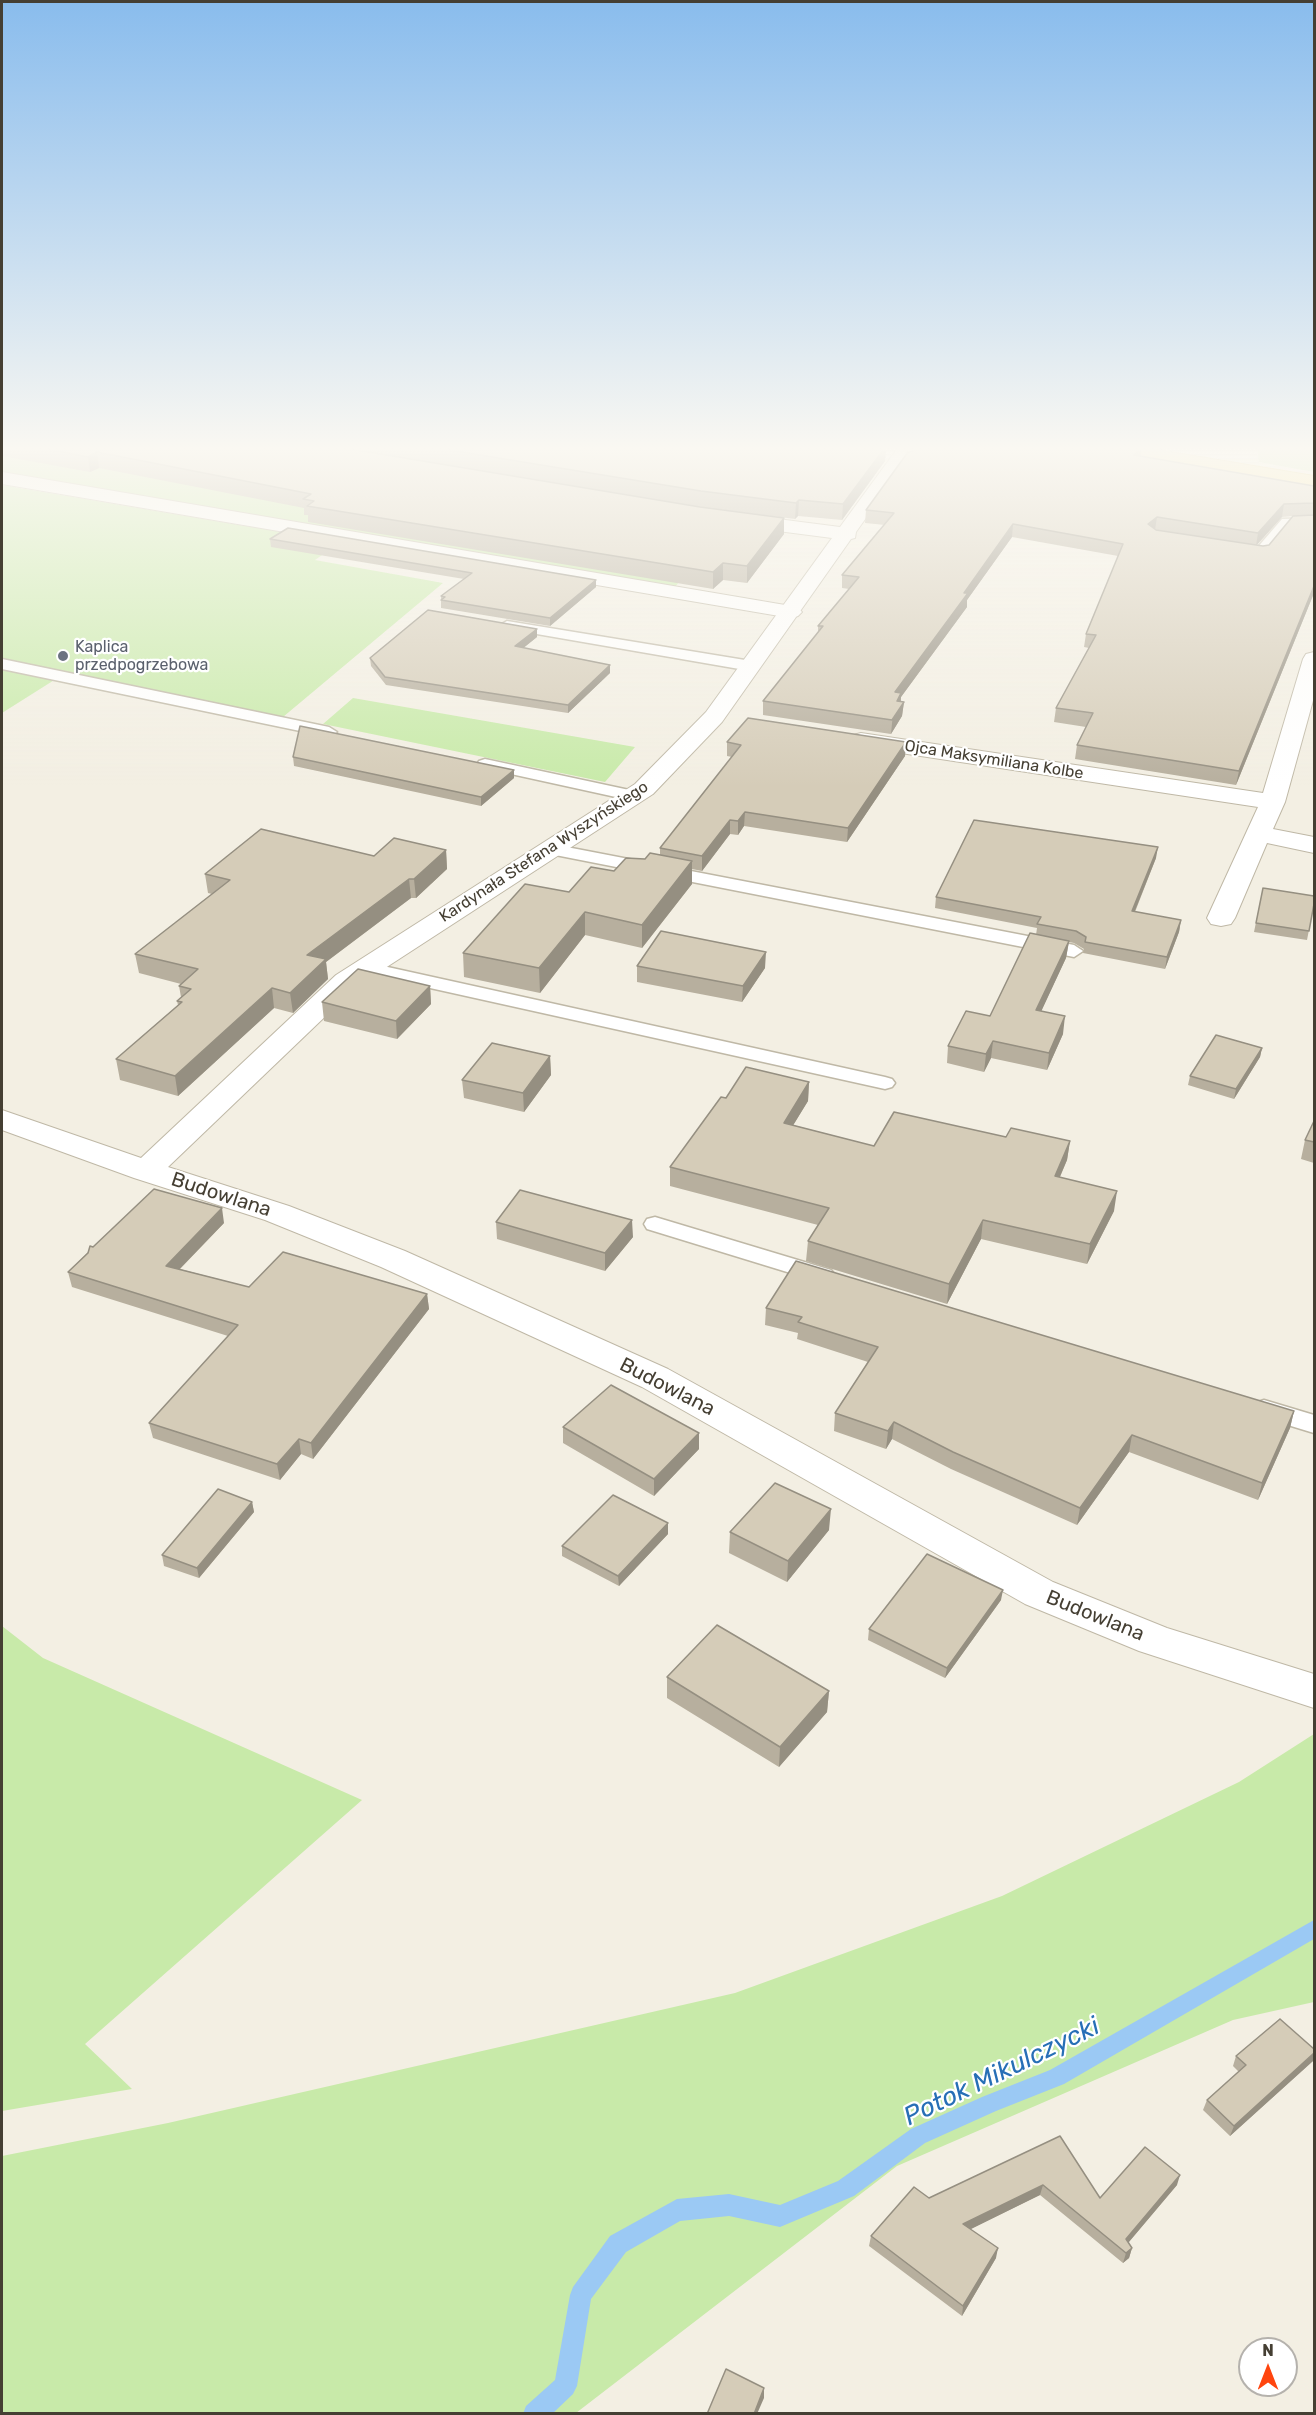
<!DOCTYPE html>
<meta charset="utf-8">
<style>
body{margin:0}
#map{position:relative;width:1316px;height:2415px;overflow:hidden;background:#f3efe3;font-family:Rubik,sans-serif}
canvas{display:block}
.frame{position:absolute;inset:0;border:3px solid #453f33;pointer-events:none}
.north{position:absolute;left:1238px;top:2337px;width:60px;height:60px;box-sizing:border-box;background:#fff;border:2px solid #b5b2ad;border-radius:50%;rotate:0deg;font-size:16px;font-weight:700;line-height:24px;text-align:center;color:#453f33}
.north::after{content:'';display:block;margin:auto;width:21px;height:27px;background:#ff450e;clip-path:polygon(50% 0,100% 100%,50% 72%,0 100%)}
</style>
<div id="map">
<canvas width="1316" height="2415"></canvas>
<div class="frame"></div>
<div class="north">N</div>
</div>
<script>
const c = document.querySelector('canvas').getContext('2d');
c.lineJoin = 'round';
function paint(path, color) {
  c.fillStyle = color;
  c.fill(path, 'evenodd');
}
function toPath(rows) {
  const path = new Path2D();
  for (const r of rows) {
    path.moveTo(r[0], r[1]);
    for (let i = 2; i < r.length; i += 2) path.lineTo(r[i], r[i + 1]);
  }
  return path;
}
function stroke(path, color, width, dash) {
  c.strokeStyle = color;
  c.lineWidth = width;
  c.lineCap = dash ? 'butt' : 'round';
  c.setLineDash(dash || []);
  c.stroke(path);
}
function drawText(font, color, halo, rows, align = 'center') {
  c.font = font + ' Rubik,sans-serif';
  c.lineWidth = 4.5;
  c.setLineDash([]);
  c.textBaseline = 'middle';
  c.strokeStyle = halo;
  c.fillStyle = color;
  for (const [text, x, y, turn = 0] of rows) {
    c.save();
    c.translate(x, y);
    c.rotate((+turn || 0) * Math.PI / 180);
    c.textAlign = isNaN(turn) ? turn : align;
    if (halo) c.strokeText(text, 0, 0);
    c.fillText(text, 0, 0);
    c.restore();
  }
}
paint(toPath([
 [2,449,701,557,674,588,2,473],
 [1257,449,1314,449,1314,472,1259,462],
 [2,485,341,542,315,560,443,583,283,717,67,672,2,713],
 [353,698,635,747,605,782,323,724],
 [2,1626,43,1658,362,1800,85,2044,132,2089,2,2111],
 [1314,1734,1314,2002,1233,2020,897,2166,576,2413,2,2413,2,2156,168,2123,735,1993,1002,1896,1239,1782]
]), '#c8eaa9');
paint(toPath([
 [1314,1920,1314,1939,1064,2084,996,2111,925,2143,854,2196,780,2227,729,2216,680,2221,626,2252,591,2299,577,2386,573,2394,552,2414,523,2414,526,2406,555,2380,570,2295,573,2287,610,2236,677,2199,729,2194,780,2205,838,2181,911,2129,982,2097,1050,2070,1314,1920]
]), '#9bc9f4');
const service = toPath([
 [1314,518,1314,526,1290,526,1285,530,1265,556,1241,554,1234,550,1241,546,1257,548,1282,519,1314,518],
 [507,621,751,661,759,666,751,671,502,628,500,625,507,621],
 [2,659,329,727,337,732,329,737,2,669,2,659],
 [485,759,634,791,642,796,634,801,479,767,477,764,479,761,485,759],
 [551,844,1074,945,1083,951,1074,957,545,853,542,849,545,845,551,844],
 [365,962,885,1077,892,1079,895,1083,892,1087,885,1089,358,972,355,968,358,964,365,962],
 [655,1217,831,1270,835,1275,831,1280,823,1283,647,1229,644,1224,647,1219,655,1217],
 [1264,1400,1314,1415,1314,1433,1255,1415,1251,1409,1255,1403,1264,1400]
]);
const pedestrian = toPath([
 [2,472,791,606,798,608,802,612,798,616,791,618,2,484,2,472]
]);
const minor = toPath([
 [897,449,915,449,856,532,855,538,851,539,722,722,653,794,356,987,168,1167,289,1206,405,1251,668,1369,1053,1582,1167,1628,1314,1674,1314,1708,1139,1651,1025,1604,642,1387,381,1267,265,1220,134,1178,2,1130,2,1110,141,1158,336,975,635,784,706,712,832,538,739,526,732,524,729,520,732,516,739,514,840,527,897,449],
 [1314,652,1314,697,1285,802,1273,829,1314,837,1314,853,1267,843,1235,918,1231,924,1221,926,1211,924,1207,918,1258,807,861,747,853,745,849,740,853,735,861,733,1263,793,1303,659,1306,654,1314,652]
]);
const primary = toPath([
 [1110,449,1152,449,1314,476,1314,487,1119,454,1110,449]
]);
stroke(service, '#bfb8a6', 3);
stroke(pedestrian, '#bfb8a6', 2);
stroke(minor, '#bfb8a6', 2);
stroke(primary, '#eaca5a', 2);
paint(service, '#fff');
paint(pedestrian, '#fff');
paint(minor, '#fff');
paint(primary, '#ffe890');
paint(toPath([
 [2,449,350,449,700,507,784,518,784,534,747,583,723,580,713,589,308,522,308,515,304,515,304,508,99,468,90,472,2,456],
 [351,449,886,449,885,461,842,520,798,516,795,519,700,507],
 [915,449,1141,449,1140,456,1314,486,1314,593,1236,785,1075,759,1077,745,1086,727,1054,722,1056,708,1089,648,1084,647,1086,634,1118,556,1012,537,967,600,967,607,901,697,901,701,904,702,902,716,891,734,763,715,763,701,818,633,818,626,849,589,842,588,842,575,885,525,865,523,866,510,911,452],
 [1293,516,1269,545,1263,546,1256,545,1282,517],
 [270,539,596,580,596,587,550,626,441,608,441,596,464,579,271,547],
 [537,629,537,637,523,648,610,665,610,673,568,713,386,685,371,666,370,658],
 [727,742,906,742,905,756,847,842,744,826,738,835,730,834,702,871,692,869,692,884,642,948,585,935,540,993,464,977,463,953,569,892,614,871,645,859,660,855,660,848,732,757,727,756],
 [293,757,514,770,514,778,481,806,294,766],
 [446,850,447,869,416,898,411,898,326,962,328,979,293,1013,274,1008,178,1096,120,1080,116,1059,178,1005,177,1001,181,997,179,986,181,984,139,973,135,954,212,894,208,893,205,874],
 [1156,858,1135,912,1181,920,1179,932,1165,969,1083,953,1084,949,1074,943,1069,942,1066,958,1041,1011,1063,1034,1047,1070,991,1058,984,1072,947,1063,948,1046,990,1016,1036,935,1037,928,935,908,936,897],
 [1263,888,1314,904,1307,940,1254,932],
 [637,966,765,968,742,1002,637,982],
 [430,986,431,1004,397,1039,324,1021,322,1002],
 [1262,1048,1260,1057,1234,1099,1188,1085,1190,1076],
 [550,1056,551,1075,524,1112,464,1098,462,1080],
 [809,1082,808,1101,793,1125,874,1146,1006,1137,1070,1141,1067,1160,1060,1177,1114,1211,1087,1264,981,1239,947,1304,806,1261,808,1241,818,1225,670,1186,670,1167,726,1098],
 [1314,1121,1314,1163,1301,1159,1305,1140],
 [496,1222,633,1237,605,1271,497,1239],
 [224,1223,180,1269,249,1287,427,1294,429,1309,313,1459,301,1454,280,1480,153,1438,149,1423,228,1336,72,1287,68,1272,93,1247],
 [766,1308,1294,1411,1290,1428,1258,1500,1129,1452,1077,1525,951,1469,892,1439,886,1449,834,1431,835,1413,868,1362,797,1339,798,1333,765,1325],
 [563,1427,699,1449,654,1496,563,1443],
 [252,1502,254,1512,199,1578,164,1566,162,1555],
 [668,1523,668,1534,619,1586,562,1556,562,1546],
 [829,1530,787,1582,729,1553,730,1532],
 [1001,1600,945,1678,868,1640,869,1629],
 [667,1677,829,1691,827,1712,779,1767,667,1698],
 [1236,2056,1313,2061,1230,2136,1203,2110,1207,2100,1239,2072,1233,2066],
 [1060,2136,1100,2198,1177,2185,1128,2243,1132,2248,1129,2258,1123,2263,1040,2195,970,2229,996,2258,962,2316,869,2246,871,2236,929,2198]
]), '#b7af9e');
paint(toPath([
 [884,449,886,449,885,461,842,520,843,504],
 [1140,449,1141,449,1140,460,1134,455],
 [97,452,99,468,90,472,88,457],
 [799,500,798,516,795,519,796,503],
 [1284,504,1282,517,1256,546,1258,533],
 [1157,517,1155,530,1148,524],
 [784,518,784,534,747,583,747,566],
 [1013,524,1012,537,967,600,967,607,901,697,900,706,904,702,902,716,891,734,895,692,964,593],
 [723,563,723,580,713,589,713,572],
 [596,580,596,587,550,626,550,618],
 [1314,586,1314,593,1236,785,1239,771],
 [537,629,537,637,516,654,515,646],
 [610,665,610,673,568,713,568,705],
 [906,742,905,756,847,842,848,828],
 [514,770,514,778,481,806,481,797],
 [745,812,744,826,738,835,738,821],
 [730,820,730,834,702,871,702,856],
 [1158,847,1156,858,1130,923,1132,911],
 [446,850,447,869,416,898,414,879],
 [692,861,692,884,642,948,642,925],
 [409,879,411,898,326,962,328,979,293,1013,290,993,307,955],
 [585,912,585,935,540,993,539,968],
 [1181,920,1179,932,1165,969,1167,957],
 [1069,941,1066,958,1034,1027,1036,1010],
 [766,952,765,968,742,1002,743,986],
 [430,986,431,1004,397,1039,396,1021],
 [272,988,274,1008,178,1096,175,1076],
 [1065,1016,1063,1034,1047,1070,1049,1053],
 [993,1041,991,1058,984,1072,986,1054],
 [1262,1048,1260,1057,1234,1099,1236,1089],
 [550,1056,551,1075,524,1112,523,1093],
 [809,1082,808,1101,783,1142,784,1123],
 [1070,1141,1067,1160,1052,1195,1055,1176],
 [1117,1191,1114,1211,1087,1264,1090,1244],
 [222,1208,224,1223,168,1281,166,1266],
 [632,1220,633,1237,605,1271,605,1253],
 [983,1220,981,1239,947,1304,949,1284],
 [427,1294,429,1309,313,1459,311,1443],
 [1294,1411,1290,1428,1258,1500,1262,1483],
 [894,1422,892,1439,886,1449,888,1431],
 [699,1433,699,1449,654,1496,654,1479],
 [1132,1435,1129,1452,1077,1525,1080,1508],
 [299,1439,301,1454,280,1480,277,1464],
 [252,1502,254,1512,199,1578,197,1568],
 [831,1509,829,1530,787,1582,788,1561],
 [668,1523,668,1534,619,1586,618,1576],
 [1003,1590,1001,1600,945,1678,947,1668],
 [829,1691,827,1712,779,1767,780,1747],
 [1314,2053,1313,2061,1230,2136,1234,2126],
 [1180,2175,1177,2185,1123,2249,1126,2239],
 [1043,2185,1040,2195,961,2234,963,2224],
 [998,2248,996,2258,962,2316,963,2306],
 [1132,2248,1129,2258,1123,2263,1126,2253],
 [764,2388,764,2398,757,2414,754,2414]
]), '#958f81');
const building = toPath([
 [47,449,350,449,700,507,784,518,747,566,723,563,713,572,307,506,314,501,303,499,311,494,97,452,88,457,47,449],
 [443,449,884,449,843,504,799,500,796,503,701,491,443,449],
 [915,449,1140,449,1134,455,1314,486,1314,503,1284,504,1258,533,1157,517,1148,524,1156,530,1263,546,1269,545,1293,516,1314,515,1314,586,1239,771,1077,745,1093,713,1056,708,1096,635,1086,634,1123,544,1013,524,964,593,968,593,895,692,901,693,897,701,904,702,892,720,763,701,823,626,818,626,859,577,842,575,894,513,866,510,908,452,911,452,915,449],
 [288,528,596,580,550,618,441,600,445,597,441,596,472,573,270,539,288,528],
 [428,610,537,629,515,646,610,665,568,705,385,677,370,658,428,610],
 [748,718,906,742,848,828,745,812,738,821,730,820,702,856,660,848,741,745,727,742,748,718],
 [300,726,514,770,481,797,293,757,300,726],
 [974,820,1158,847,1132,911,1181,920,1167,957,1085,942,1086,937,1076,931,1037,924,1041,917,936,897,974,820],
 [261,829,374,856,394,838,446,850,414,879,409,879,307,955,326,959,290,993,272,988,175,1076,116,1059,182,1002,177,1001,191,989,179,986,198,969,135,954,230,880,205,874,261,829],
 [650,853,692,861,642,925,585,912,539,968,463,953,525,884,569,892,591,867,614,871,626,858,645,859,650,853],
 [1263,888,1314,896,1314,904,1309,931,1256,923,1263,888],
 [661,931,766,952,743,986,637,966,661,931],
 [1030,933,1069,941,1036,1010,1065,1016,1049,1053,993,1041,986,1054,948,1046,966,1011,990,1016,1030,933],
 [358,969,430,986,396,1021,322,1002,358,969],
 [1216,1035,1262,1048,1236,1089,1190,1076,1216,1035],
 [492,1043,550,1056,523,1093,462,1080,492,1043],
 [746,1067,809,1082,784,1123,874,1146,894,1112,1006,1137,1011,1128,1070,1141,1055,1176,1117,1191,1090,1244,983,1220,949,1284,808,1241,829,1208,670,1167,721,1097,726,1098,746,1067],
 [1314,1121,1314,1142,1305,1140,1314,1121],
 [154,1189,222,1208,166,1266,249,1287,283,1252,427,1294,311,1443,299,1439,277,1464,149,1423,238,1325,68,1272,88,1253,90,1246,93,1247,154,1189],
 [520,1190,632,1220,605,1253,496,1222,520,1190],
 [796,1261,1294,1411,1262,1483,1132,1435,1080,1508,953,1452,894,1422,888,1431,835,1413,878,1347,798,1322,802,1317,766,1308,796,1261],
 [611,1385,699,1433,654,1479,563,1427,611,1385],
 [775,1483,831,1509,788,1561,730,1532,775,1483],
 [218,1489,252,1502,197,1568,162,1555,218,1489],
 [613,1495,668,1523,618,1576,562,1546,613,1495],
 [927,1554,1003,1590,947,1668,869,1629,927,1554],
 [717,1625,829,1691,780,1747,667,1677,717,1625],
 [1280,2019,1314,2049,1314,2053,1234,2126,1207,2100,1246,2065,1236,2056,1280,2019],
 [1060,2136,1100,2198,1145,2147,1180,2175,1126,2239,1132,2248,1126,2253,1043,2185,963,2224,998,2248,963,2306,871,2236,914,2187,929,2198,1060,2136],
 [726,2369,764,2388,754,2414,707,2414,726,2369]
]);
paint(building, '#d5ccb8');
stroke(building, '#958f81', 1.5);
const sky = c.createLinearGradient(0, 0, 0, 787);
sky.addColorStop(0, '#89bced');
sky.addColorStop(0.57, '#faf8f2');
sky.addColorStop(1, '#faf8f200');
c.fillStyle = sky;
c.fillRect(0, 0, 1316, 787);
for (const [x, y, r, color] of [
 [63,656,6,"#6b7280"]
]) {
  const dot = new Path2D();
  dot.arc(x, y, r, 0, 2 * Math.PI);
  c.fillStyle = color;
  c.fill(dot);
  stroke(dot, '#fff', 2);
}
drawText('16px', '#5b616d', '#fff', [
 ["Kaplica",75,647],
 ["przedpogrzebowa",75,665]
], 'left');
drawText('16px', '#453f33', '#fff', [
 ["Ojca Maksymiliana Kolbe",994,760,9],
 ["Kardynała Stefana Wyszyńskiego",544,852,-33]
]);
drawText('20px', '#453f33', '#fff', [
 ["Budowlana",221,1195,18],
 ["Budowlana",667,1387,27],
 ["Budowlana",1095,1616,22]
]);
drawText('italic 26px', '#276fb6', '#fff', [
 ["Potok Mikulczycki",1002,2072,-26]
]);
</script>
